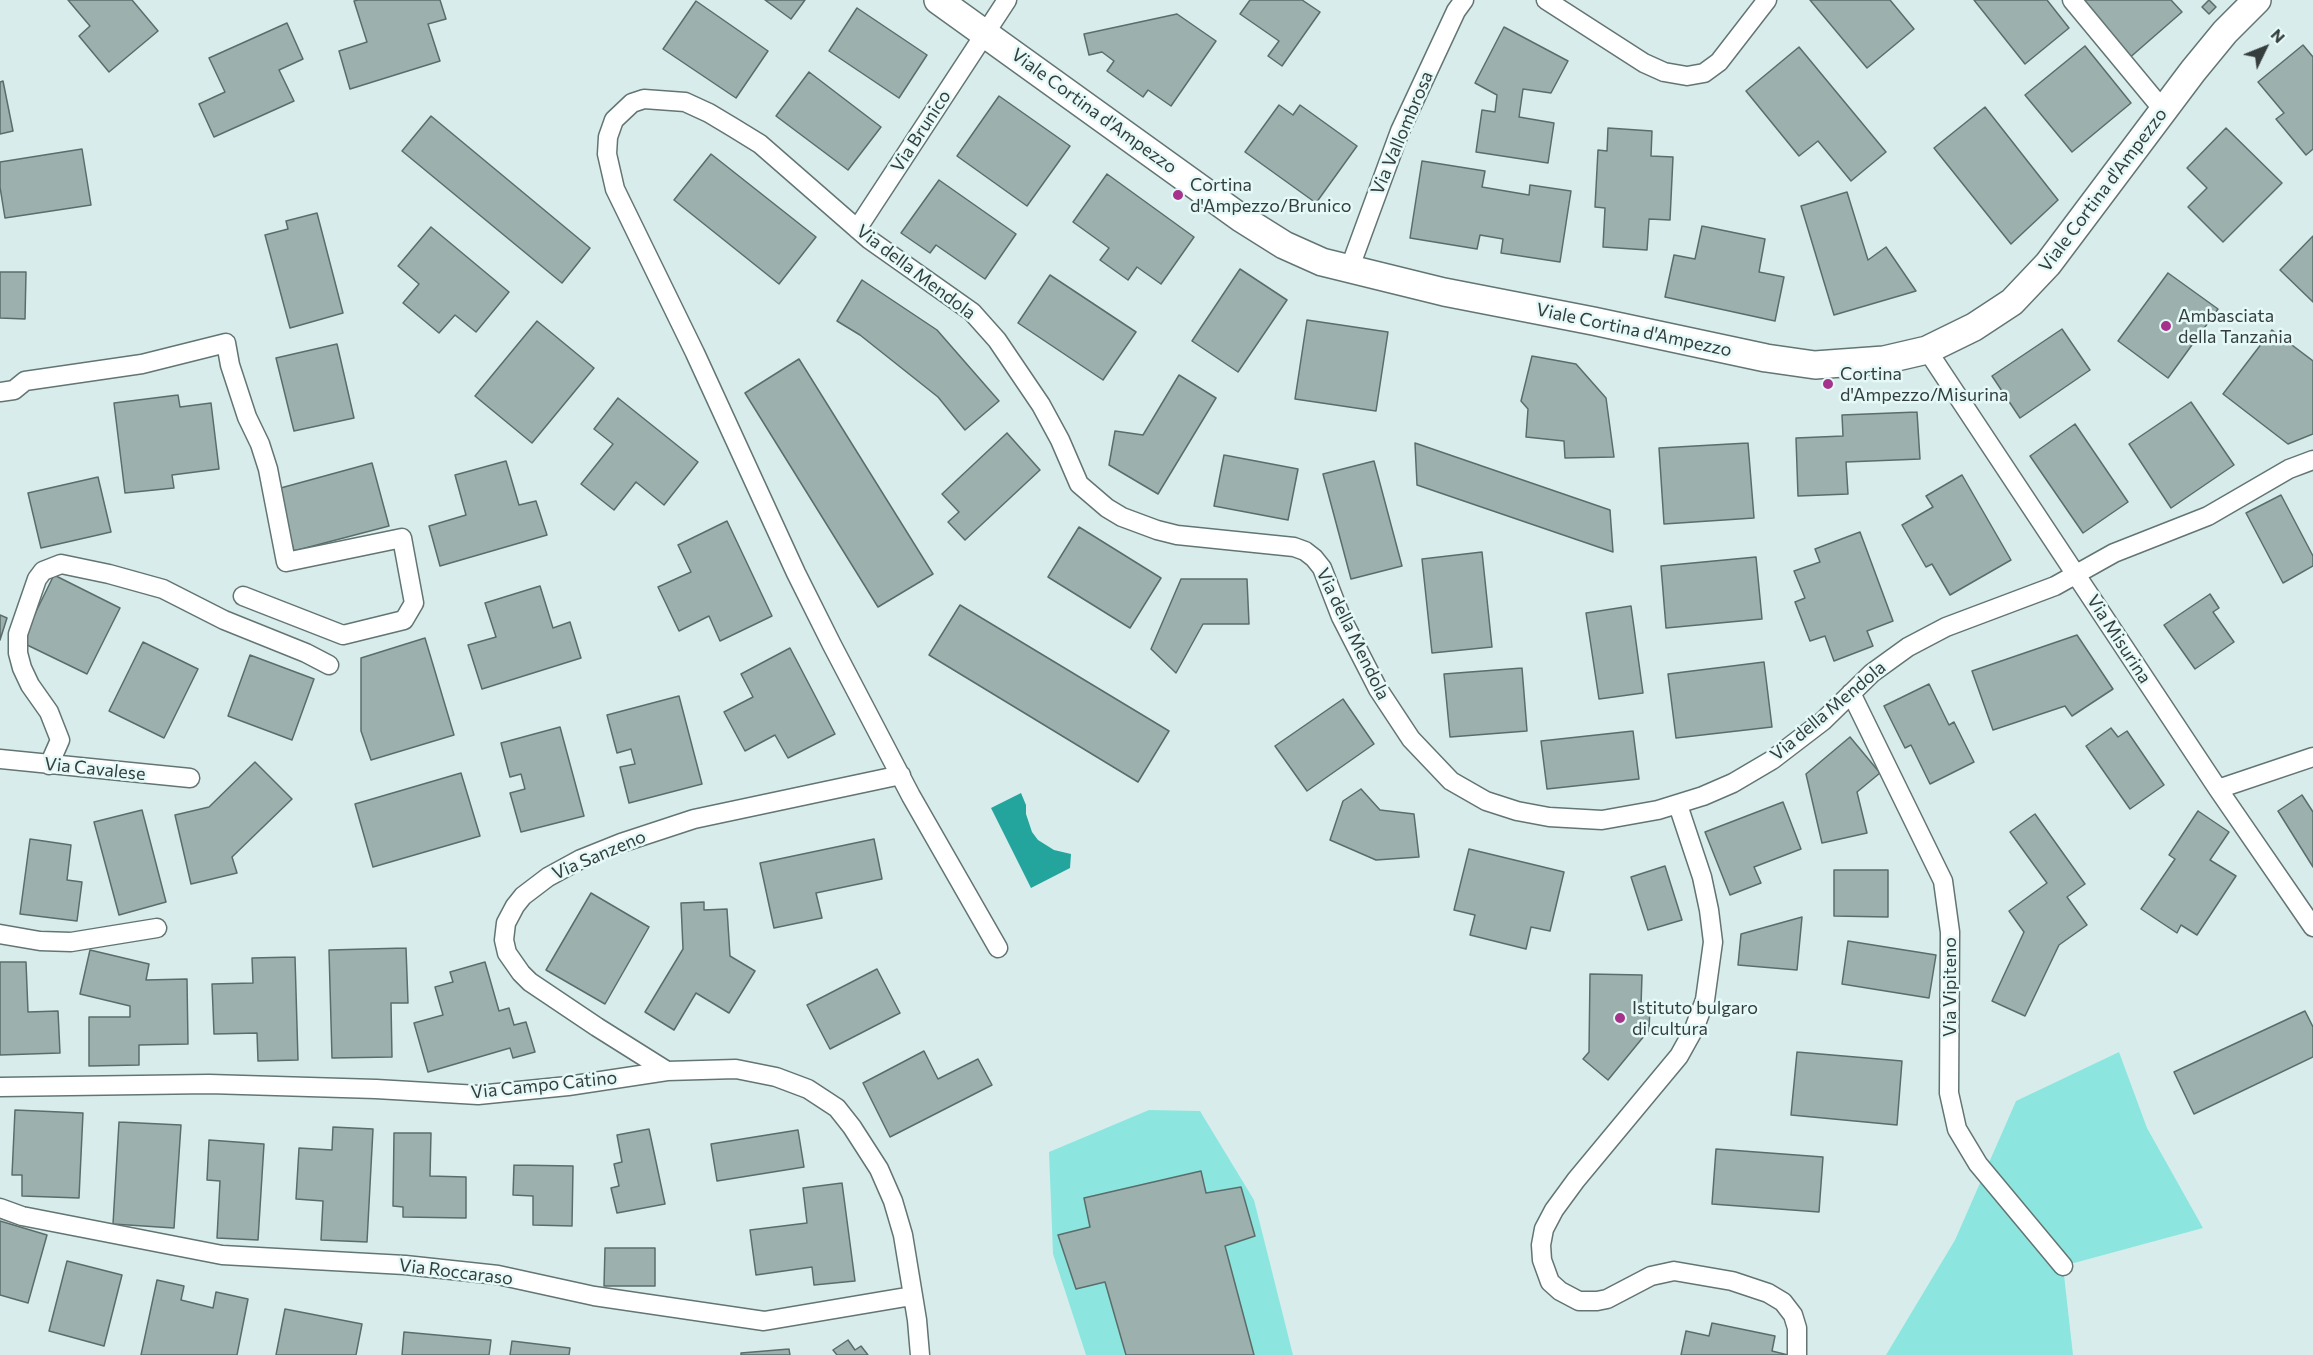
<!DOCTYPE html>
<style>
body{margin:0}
#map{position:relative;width:2313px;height:1355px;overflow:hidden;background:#d8edeb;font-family:Commissioner,sans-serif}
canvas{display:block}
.north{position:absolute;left:2235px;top:18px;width:60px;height:60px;-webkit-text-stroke:4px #e5faf8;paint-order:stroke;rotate:47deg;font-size:16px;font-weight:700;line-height:24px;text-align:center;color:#353e3d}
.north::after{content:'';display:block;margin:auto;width:21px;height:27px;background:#353e3d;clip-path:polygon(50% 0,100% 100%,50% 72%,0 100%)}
</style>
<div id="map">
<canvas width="2313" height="1355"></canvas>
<div class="north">N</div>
</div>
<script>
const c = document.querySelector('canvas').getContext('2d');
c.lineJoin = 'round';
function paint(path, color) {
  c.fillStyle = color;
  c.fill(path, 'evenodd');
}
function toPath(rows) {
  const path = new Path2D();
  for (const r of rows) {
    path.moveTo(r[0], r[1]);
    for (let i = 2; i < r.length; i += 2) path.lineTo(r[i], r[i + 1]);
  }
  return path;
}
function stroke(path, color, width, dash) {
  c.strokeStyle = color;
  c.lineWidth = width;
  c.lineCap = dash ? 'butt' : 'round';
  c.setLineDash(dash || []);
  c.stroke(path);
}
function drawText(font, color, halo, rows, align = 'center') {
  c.font = font + ' Commissioner,sans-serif';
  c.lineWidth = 5;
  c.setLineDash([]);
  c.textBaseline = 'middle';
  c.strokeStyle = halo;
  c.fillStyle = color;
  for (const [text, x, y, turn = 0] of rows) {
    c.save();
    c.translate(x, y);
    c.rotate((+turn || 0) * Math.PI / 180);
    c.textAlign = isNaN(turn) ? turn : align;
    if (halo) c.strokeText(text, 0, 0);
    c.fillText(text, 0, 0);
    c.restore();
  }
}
paint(toPath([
 [2119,1052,2147,1128,2203,1228,2063,1266,2073,1355,1886,1355,1955,1240,2016,1101],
 [1149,1110,1200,1111,1254,1200,1293,1355,1086,1355,1053,1254,1049,1152]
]), '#8ce6df');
paint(toPath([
 [1021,793,1026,805,1026,814,1032,832,1038,840,1054,850,1071,854,1070,868,1031,888,991,808]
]), '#23a49c');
const building = toPath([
 [68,0,132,0,158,31,109,72,79,36,90,26,68,0],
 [358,0,440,0,446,19,428,24,440,61,350,89,339,51,367,42,354,1,358,0],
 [765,0,805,0,791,19,765,0],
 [1250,0,1302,0,1320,12,1282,66,1268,56,1279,41,1240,14,1250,0],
 [1810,0,1890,0,1914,29,1867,68,1810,0],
 [1974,0,2047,0,2069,28,2025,64,1974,0],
 [2073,0,2171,0,2182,12,2127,60,2073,0],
 [2209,0,2216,7,2209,14,2202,7,2209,0],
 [696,1,768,51,736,98,663,49,696,1],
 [857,8,927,55,899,98,829,51,857,8],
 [1177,14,1216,41,1171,106,1148,90,1143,97,1107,71,1114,61,1102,52,1089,55,1084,34,1177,14],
 [287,23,303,59,279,70,294,101,214,137,199,104,225,92,209,58,287,23],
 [1504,27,1568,61,1551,93,1523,89,1519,117,1554,123,1548,163,1476,152,1482,110,1495,112,1497,95,1475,83,1504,27],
 [2303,45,2313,57,2313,149,2306,155,2276,119,2284,113,2258,82,2303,45],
 [2085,46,2131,103,2072,152,2025,95,2085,46],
 [1799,47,1886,152,1851,181,1818,141,1799,156,1746,91,1799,47],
 [809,72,881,127,848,170,776,116,809,72],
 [3,81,13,131,0,134,0,82,3,81],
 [999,96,1070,146,1027,206,957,156,999,96],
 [1279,105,1293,115,1300,105,1357,146,1316,203,1245,152,1279,105],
 [1985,107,2058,200,2011,244,1934,148,1985,107],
 [431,116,590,248,562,283,402,151,431,116],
 [1608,128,1652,131,1651,156,1673,157,1670,220,1649,219,1647,250,1603,247,1605,208,1595,207,1598,150,1607,151,1608,128],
 [2226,128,2282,183,2223,242,2188,207,2207,188,2187,168,2226,128],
 [82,149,91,205,5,218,0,187,0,162,82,149],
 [711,154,816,237,779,284,674,200,711,154],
 [1422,161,1485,171,1482,187,1529,195,1530,185,1571,191,1560,262,1501,253,1503,239,1480,235,1477,249,1410,238,1422,161],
 [1107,174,1194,237,1161,284,1137,267,1128,280,1100,260,1109,248,1073,222,1107,174],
 [939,180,1016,234,985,279,936,245,930,253,901,233,939,180],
 [1847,192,1868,260,1886,247,1916,291,1834,315,1801,206,1847,192],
 [317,213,343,313,290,328,265,235,288,229,286,221,317,213],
 [1702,226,1765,239,1759,272,1784,277,1775,321,1665,297,1674,255,1695,259,1702,226],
 [431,227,509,292,476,332,455,315,439,333,403,303,419,284,398,266,431,227],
 [2313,236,2313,302,2280,270,2313,236],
 [1240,269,1287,300,1238,372,1192,341,1240,269],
 [0,272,26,272,25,319,0,318,0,272],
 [2168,273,2218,309,2168,378,2118,341,2168,273],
 [1050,275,1136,332,1103,380,1018,323,1050,275],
 [862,280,937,330,999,401,965,430,938,397,860,335,837,321,862,280],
 [1307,320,1388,332,1376,411,1295,399,1307,320],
 [537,321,594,368,532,443,475,396,537,321],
 [2062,329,2090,370,2020,418,1992,376,2062,329],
 [2272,330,2313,361,2313,434,2288,444,2223,394,2272,330],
 [337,344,354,418,294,431,276,358,337,344],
 [1532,356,1576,364,1606,398,1614,457,1565,458,1564,441,1526,437,1528,409,1521,401,1532,356],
 [799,359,933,574,878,607,745,393,799,359],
 [1179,375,1216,398,1158,494,1109,465,1115,431,1143,435,1179,375],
 [178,395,180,407,211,403,219,469,172,475,174,488,125,493,114,403,178,395],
 [618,398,698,462,664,505,636,482,614,510,581,484,613,444,594,429,618,398],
 [2191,402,2234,465,2171,508,2129,444,2191,402],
 [1917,412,1920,459,1846,462,1848,494,1798,496,1796,438,1843,436,1842,415,1917,412],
 [2075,424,2128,502,2083,533,2030,456,2075,424],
 [1007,433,1040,470,965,540,948,522,959,512,942,494,1007,433],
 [1415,443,1610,510,1613,552,1417,485,1415,443],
 [1748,443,1754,518,1664,524,1659,448,1748,443],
 [1224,455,1298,469,1288,520,1214,506,1224,455],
 [506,461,519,505,536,501,547,535,440,566,429,526,466,515,455,475,506,461],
 [1374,461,1402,566,1351,579,1323,474,1374,461],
 [372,463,389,526,294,551,277,489,372,463],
 [1962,475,2011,560,1950,595,1932,564,1926,567,1902,525,1933,507,1926,496,1962,475],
 [98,477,111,532,41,548,28,493,98,477],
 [2281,495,2313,556,2313,566,2283,583,2246,513,2281,495],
 [727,521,772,616,720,641,709,616,679,631,658,587,691,572,678,545,727,521],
 [1079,527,1161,578,1130,628,1048,577,1079,527],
 [1860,532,1893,621,1867,631,1873,646,1834,661,1825,636,1810,641,1795,602,1805,598,1794,571,1820,562,1815,549,1860,532],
 [1482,552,1492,647,1432,653,1422,559,1482,552],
 [1756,557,1762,619,1666,628,1661,566,1756,557],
 [54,575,120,608,87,674,21,642,54,575],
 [1181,579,1247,579,1249,624,1203,624,1176,673,1151,649,1181,579],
 [540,586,553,628,570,622,581,658,482,689,468,645,496,637,485,603,540,586],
 [2210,594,2219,608,2213,612,2234,642,2195,669,2164,625,2210,594],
 [960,605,1169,731,1138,782,929,655,960,605],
 [1631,606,1643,693,1599,699,1586,613,1631,606],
 [0,615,7,618,0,640,0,615],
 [2077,635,2113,689,2072,716,2065,706,1993,730,1972,671,2077,635],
 [425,638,454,735,371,760,361,731,361,658,425,638],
 [143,642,198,669,164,738,109,711,143,642],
 [790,648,835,734,788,758,775,735,745,751,724,712,753,697,741,674,790,648],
 [250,655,314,679,292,740,228,716,250,655],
 [1764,662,1772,727,1676,738,1668,674,1764,662],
 [1522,668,1527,731,1450,737,1444,674,1522,668],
 [1929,684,1949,725,1954,722,1974,762,1930,784,1911,745,1905,748,1884,706,1929,684],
 [679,696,702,784,629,803,620,767,635,764,631,749,617,753,607,715,679,696],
 [1343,699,1374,744,1307,791,1275,746,1343,699],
 [560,727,584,816,521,832,510,793,525,789,521,774,510,777,501,743,560,727],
 [2111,728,2118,737,2127,731,2164,785,2130,809,2086,746,2111,728],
 [1633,731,1639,779,1547,789,1541,741,1633,731],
 [1850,737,1880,773,1857,792,1867,833,1822,843,1806,774,1850,737],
 [255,762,292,799,232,857,237,873,191,884,175,815,209,807,255,762],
 [461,773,480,836,373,867,355,804,461,773],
 [1361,789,1380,810,1414,814,1419,857,1376,860,1330,840,1343,801,1361,789],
 [2302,795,2313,812,2313,867,2278,811,2302,795],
 [1783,802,1801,849,1754,867,1761,883,1730,895,1705,832,1783,802],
 [142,810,166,902,119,915,94,822,142,810],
 [2198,811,2229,832,2210,860,2236,876,2197,935,2181,925,2177,933,2141,909,2175,859,2169,855,2198,811],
 [2035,814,2085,884,2067,897,2087,925,2059,945,2025,1016,1992,1001,2024,932,2009,911,2047,883,2010,832,2035,814],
 [30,839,71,845,67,880,82,882,77,921,20,914,30,839],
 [874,839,882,879,816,893,822,918,774,928,760,863,874,839],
 [1469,849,1564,872,1550,931,1531,927,1526,949,1470,935,1475,915,1454,910,1469,849],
 [1665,866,1682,920,1648,930,1631,877,1665,866],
 [1834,870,1888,870,1888,917,1834,916,1834,870],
 [591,893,649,927,605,1004,546,970,591,893],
 [704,902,704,910,727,909,730,956,755,971,729,1013,696,993,674,1030,645,1012,683,949,681,903,704,902],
 [1802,917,1797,970,1738,965,1741,934,1802,917],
 [1848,941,1936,955,1929,998,1842,984,1848,941],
 [406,948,408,1003,391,1003,392,1057,332,1058,329,950,406,948],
 [90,950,149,964,146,980,187,979,188,1044,139,1045,139,1065,89,1066,89,1017,130,1017,130,1006,80,994,90,950],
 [295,957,298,1060,258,1061,257,1033,214,1034,212,984,253,983,252,958,295,957],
 [0,962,26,962,28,1012,58,1011,60,1053,0,1055,0,962],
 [485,962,499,1011,509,1008,514,1025,526,1022,535,1052,513,1058,510,1048,428,1072,414,1023,443,1015,435,987,453,982,450,972,485,962],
 [877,969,900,1013,830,1049,807,1005,877,969],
 [1590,974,1642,975,1641,1006,1650,1006,1649,1030,1608,1080,1583,1059,1589,1052,1590,974],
 [2305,1011,2313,1027,2313,1057,2194,1114,2174,1072,2305,1011],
 [924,1051,938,1079,978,1059,992,1085,890,1137,863,1083,924,1051],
 [1797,1052,1902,1061,1897,1125,1791,1115,1797,1052],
 [15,1110,83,1113,79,1198,22,1196,22,1175,12,1175,15,1110],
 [119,1122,181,1125,174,1228,113,1224,119,1122],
 [333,1127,373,1129,367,1242,321,1240,323,1201,296,1199,299,1148,332,1150,333,1127],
 [649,1129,665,1204,617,1213,611,1188,619,1186,614,1164,622,1162,617,1135,649,1129],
 [798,1130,804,1167,717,1181,711,1144,798,1130],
 [394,1133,431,1133,430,1176,466,1177,466,1218,403,1217,403,1207,393,1206,394,1133],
 [209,1140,264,1144,258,1240,217,1238,220,1181,207,1180,209,1140],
 [1716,1149,1823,1157,1819,1212,1712,1204,1716,1149],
 [514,1165,573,1166,572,1226,533,1225,533,1196,513,1195,514,1165],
 [1201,1171,1206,1193,1241,1187,1255,1236,1225,1246,1254,1355,1126,1355,1105,1282,1076,1289,1058,1235,1090,1227,1084,1198,1201,1171],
 [842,1183,855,1281,814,1285,812,1267,756,1275,750,1230,807,1223,803,1188,842,1183],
 [0,1221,47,1235,28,1303,0,1295,0,1221],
 [605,1248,655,1248,655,1286,604,1286,605,1248],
 [67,1261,122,1275,104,1346,49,1331,67,1261],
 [157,1280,184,1286,181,1300,213,1308,216,1292,248,1299,237,1355,141,1355,157,1280],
 [285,1309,362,1324,356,1355,276,1355,285,1309],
 [1712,1323,1775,1336,1772,1351,1788,1355,1681,1355,1686,1331,1709,1336,1712,1323],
 [404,1332,491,1340,489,1355,402,1355,404,1332],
 [848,1340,855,1350,861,1346,868,1355,837,1355,833,1350,848,1340],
 [512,1341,570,1348,569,1355,510,1355,512,1341],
 [789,1349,790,1355,741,1355,741,1353,789,1349]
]);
paint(building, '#9cb1ae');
stroke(building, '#5a6d6b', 1.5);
const street = toPath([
 [1546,0,1644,63,1664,72,1687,76,1704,73,1719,62,1767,0],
 [2072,0,2164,111],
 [857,229,1007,0],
 [1349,270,1400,131,1456,11,1464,0],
 [1927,350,2218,789,2313,927],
 [0,392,14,390,25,381,142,364,226,343,230,365,247,417,260,444,268,469,286,562,402,538,414,603,404,620,343,635,243,596],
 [1851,693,1943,881,1950,932,1949,1093,1957,1129,1978,1164,2063,1266],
 [0,759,190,778],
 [49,765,60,740,49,712,30,685,22,668,18,653,18,634,37,579,43,571,61,564,109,574,163,589,224,620,306,653,329,665],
 [2218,789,2313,757],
 [1678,805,1702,877,1709,910,1713,942,1705,1000,1694,1029,1679,1056,1576,1180,1554,1210,1544,1229,1541,1245,1542,1260,1550,1282,1560,1291,1579,1301,1597,1301,1607,1299,1651,1276,1674,1271,1732,1281,1768,1293,1783,1302,1793,1315,1797,1328,1797,1355],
 [0,934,40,941,71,942,157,928],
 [998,948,911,796,832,645,796,573,695,353,615,189,607,154,608,137,614,120,632,103,644,99,685,102,709,113,734,128,760,144,870,240,972,312,997,340,1041,405,1060,440,1079,484,1107,508,1122,517,1157,530,1177,535,1294,547,1305,551,1314,558,1322,568,1341,617,1378,689,1411,739,1451,781,1486,801,1517,811,1549,817,1602,820,1658,810,1703,796,1733,783,1772,760,1823,721,1872,673,1908,647,1946,627,2055,586,2114,553,2208,516,2289,469,2313,460],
 [667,1071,597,1027,530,982,521,973,507,953,504,940,506,923,515,906,523,896,548,877,581,859,621,843,694,819,901,775],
 [0,1087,209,1084,376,1089,478,1095,568,1086,667,1071,736,1069,776,1077,808,1089,837,1108,852,1127,879,1169,893,1201,903,1235,917,1320,920,1355],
 [0,1208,22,1216,222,1255,405,1265,498,1275,594,1296,764,1321,912,1296]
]);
const secondary = toPath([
 [938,0,1241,218,1284,245,1322,262,1444,292,1593,321,1766,358,1815,365,1884,360,1927,350,1974,327,2012,302,2048,264,2193,71,2225,32,2257,0]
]);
stroke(street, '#627573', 21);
stroke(secondary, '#627573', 30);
stroke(street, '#fff', 18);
stroke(secondary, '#fff', 27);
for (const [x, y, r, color] of [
 [1178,195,6,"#a6328c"],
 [2166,326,6,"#a6328c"],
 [1828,384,6,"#a6328c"],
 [1620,1018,6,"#a6328c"]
]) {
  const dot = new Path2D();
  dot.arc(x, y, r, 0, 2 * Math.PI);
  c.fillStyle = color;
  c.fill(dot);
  stroke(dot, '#e5faf8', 2);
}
drawText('18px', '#353e3d', '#e5faf8', [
 ["Viale Cortina d'Ampezzo",1094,111,36],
 ["Via Brunico",921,131,-57],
 ["Via Vallombrosa",1402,133,-67],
 ["Viale Cortina d'Ampezzo",2103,190,-53],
 ["Via della Mendola",916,272,37],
 ["Viale Cortina d'Ampezzo",1634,330,12],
 ["Via della Mendola",1353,634,64],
 ["Via Misurina",2119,639,57],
 ["Via della Mendola",1828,711,-40],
 ["Via Cavalese",95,769,6],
 ["Via Sanzeno",599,855,-23],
 ["Via Vipiteno",1950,987,-90],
 ["Via Campo Catino",544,1085,-6],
 ["Via Roccaraso",456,1272,7]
]);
drawText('18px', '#353e3d', '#e5faf8', [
 ["Cortina",1190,185],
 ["d'Ampezzo/Brunico",1190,206],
 ["Ambasciata",2178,316],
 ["della Tanzania",2178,337],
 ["Cortina",1840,374],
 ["d'Ampezzo/Misurina",1840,395],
 ["Istituto bulgaro",1632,1008],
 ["di cultura",1632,1029]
], 'left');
</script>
